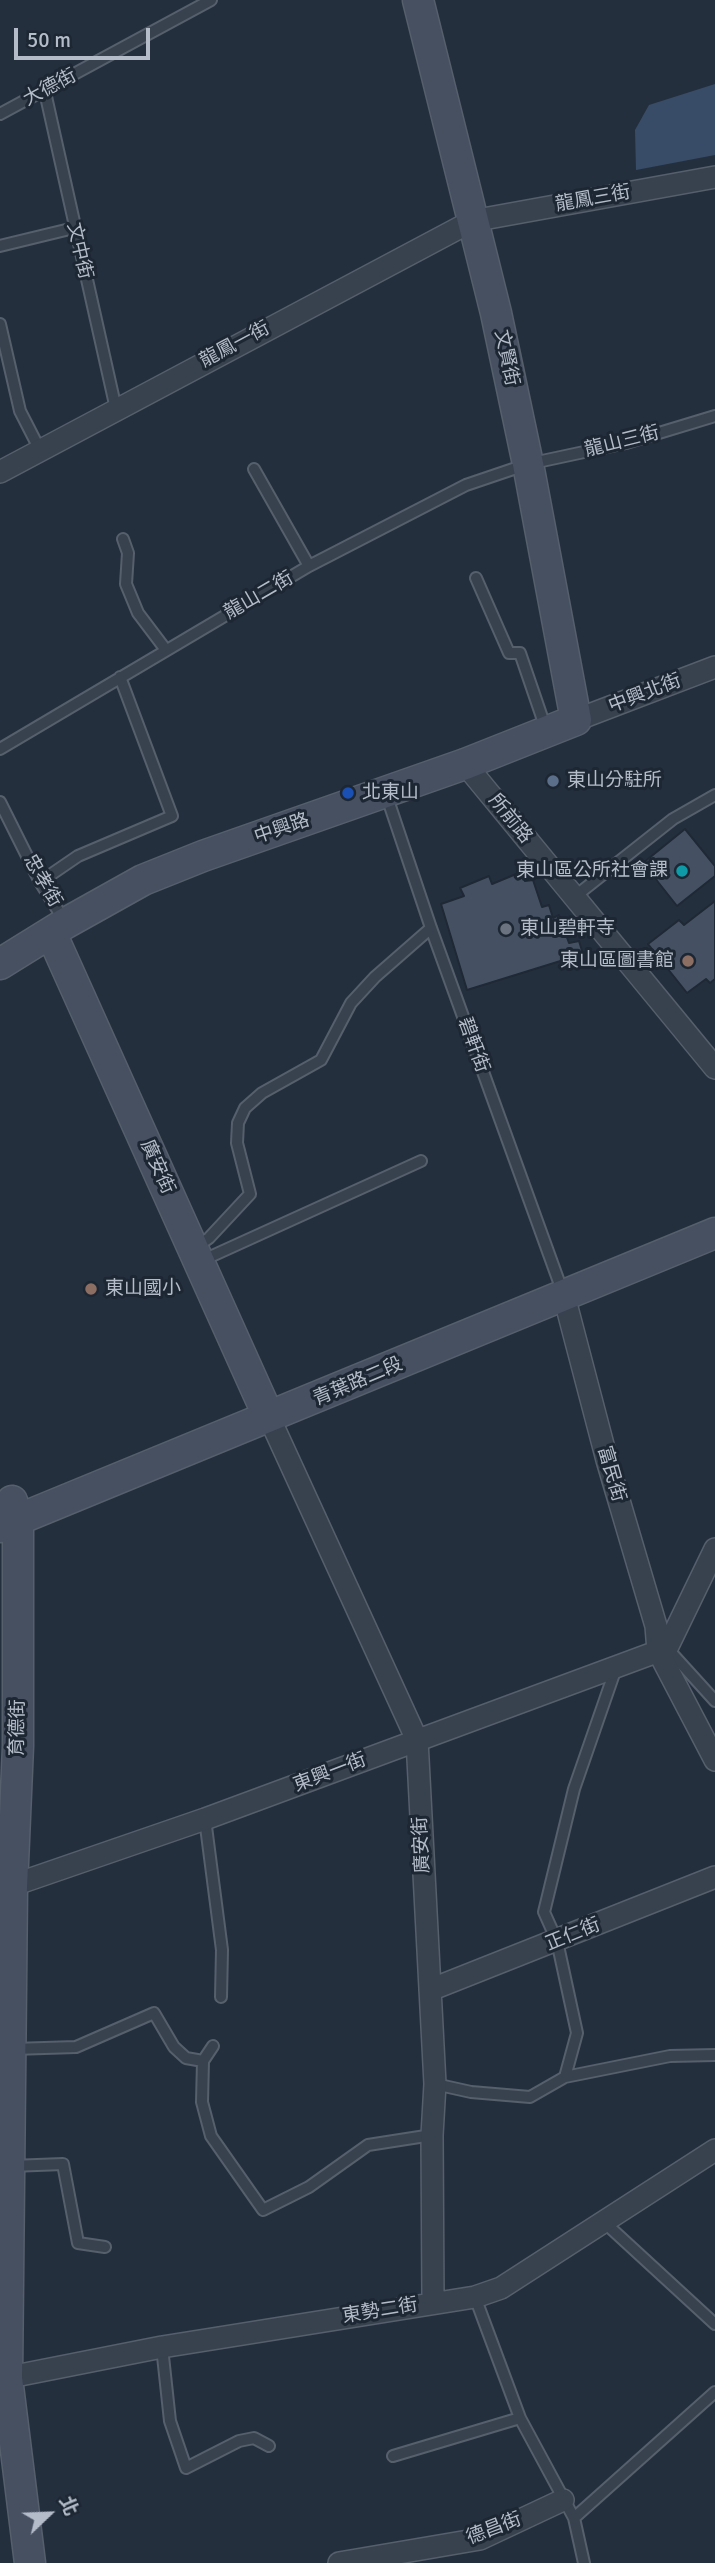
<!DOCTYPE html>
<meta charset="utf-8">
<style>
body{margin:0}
#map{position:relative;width:715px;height:2563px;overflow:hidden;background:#242f3e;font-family:Signika,"Noto Sans TC",sans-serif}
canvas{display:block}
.north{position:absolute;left:14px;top:2479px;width:70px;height:70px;-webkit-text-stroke:5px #1d2633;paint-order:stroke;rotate:67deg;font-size:19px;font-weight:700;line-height:28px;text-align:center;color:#b4bcc9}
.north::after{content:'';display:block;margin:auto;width:24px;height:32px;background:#b4bcc9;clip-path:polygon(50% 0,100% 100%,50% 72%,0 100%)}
.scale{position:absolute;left:14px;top:28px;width:136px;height:32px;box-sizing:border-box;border:4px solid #b4bcc9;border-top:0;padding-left:9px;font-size:21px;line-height:24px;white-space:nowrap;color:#b4bcc9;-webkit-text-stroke:5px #1d2633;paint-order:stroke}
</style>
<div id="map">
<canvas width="715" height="2563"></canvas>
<div class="north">北</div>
<div class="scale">50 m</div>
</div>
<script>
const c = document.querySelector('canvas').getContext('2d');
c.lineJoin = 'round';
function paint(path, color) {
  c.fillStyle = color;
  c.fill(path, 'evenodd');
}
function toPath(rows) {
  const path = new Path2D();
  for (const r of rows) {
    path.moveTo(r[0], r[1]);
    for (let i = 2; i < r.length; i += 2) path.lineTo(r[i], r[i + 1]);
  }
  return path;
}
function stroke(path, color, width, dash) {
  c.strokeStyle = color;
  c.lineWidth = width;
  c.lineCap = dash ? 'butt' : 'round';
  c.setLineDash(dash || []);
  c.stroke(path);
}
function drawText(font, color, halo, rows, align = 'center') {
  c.font = font + ' Signika,"Noto Sans TC",sans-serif';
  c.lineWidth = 6;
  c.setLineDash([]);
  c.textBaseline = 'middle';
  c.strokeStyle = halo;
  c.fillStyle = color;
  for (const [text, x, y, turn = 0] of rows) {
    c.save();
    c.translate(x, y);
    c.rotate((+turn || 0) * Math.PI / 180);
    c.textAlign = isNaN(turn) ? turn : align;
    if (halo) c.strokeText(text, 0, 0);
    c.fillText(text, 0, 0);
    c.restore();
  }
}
paint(toPath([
 [715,84,715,155,636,170,635,130,649,105]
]), '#394c67');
const building = toPath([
 [685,829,715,866,715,876,677,906,643,863,685,829],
 [521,872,525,881,533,880,542,907,549,905,553,918,559,915,569,943,579,941,583,954,467,990,441,904,464,896,460,888,489,876,492,884,521,872],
 [715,901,715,979,710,983,706,979,687,993,648,944,679,920,684,925,715,901]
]);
paint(building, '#455162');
stroke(building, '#1f2835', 2);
const lane = toPath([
 [45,92,116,409],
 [0,114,211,0],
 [0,246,74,228],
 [0,324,20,411,40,450],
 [254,469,309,566],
 [123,539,128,553,126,584,138,613,166,650],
 [476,578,509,653,520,653,546,729],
 [0,749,309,566,466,485,528,464,626,443,715,416],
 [386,794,431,928,563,1293],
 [0,802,40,882,64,920],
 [40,882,78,856,172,816,120,677],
 [573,898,673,819,715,795],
 [195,1248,209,1238,250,1194,237,1143,238,1123,245,1108,262,1093,321,1060,351,1003,375,977,431,928],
 [201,1261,421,1161],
 [667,1648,715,1701],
 [205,1819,222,1950,221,1997],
 [213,2046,203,2061,202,2102,211,2136,263,2210,309,2187,368,2145,432,2135],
 [13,2049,76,2047,154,2013,174,2047,186,2058,203,2061],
 [565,2077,670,2056,715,2055],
 [435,2084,471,2092,530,2097,565,2077,577,2033,557,1941,544,1912,574,1789,616,1668],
 [11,2166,63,2164,78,2243,105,2247],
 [604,2222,715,2324],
 [475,2297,520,2418,574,2518,584,2563],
 [162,2347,170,2421,186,2468,239,2441,254,2438,269,2446],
 [393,2456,520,2418],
 [574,2518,715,2392]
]);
const street = toPath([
 [0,472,472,221,715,177],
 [576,720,715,667],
 [465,764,715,1068],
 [564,1296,607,1460,656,1626,658,1651,715,1760],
 [263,1404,417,1740,435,2084,432,2135,433,2303],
 [2,1889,205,1819,667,1648,715,1549],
 [430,1990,715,1877],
 [0,2379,162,2347,475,2297,501,2288,715,2150],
 [339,2563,480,2539,563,2500]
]);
const secondary = toPath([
 [51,933,262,1402],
 [0,964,66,923,143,880,203,856,465,764,576,720,528,464,496,313,418,0],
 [12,1501,18,1521,18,1746,12,1887,7,2378,30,2563],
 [0,1527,715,1233]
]);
stroke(lane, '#565f6c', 14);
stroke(street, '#565f6c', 24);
stroke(secondary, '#565f6c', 33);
stroke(lane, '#38414e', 10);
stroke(street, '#38414e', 21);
stroke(secondary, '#465061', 30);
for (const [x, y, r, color] of [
 [553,781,7,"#5c6f8a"],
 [348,793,7,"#1a4fb4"],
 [682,871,7,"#0f9aa8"],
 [506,929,7,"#6b7280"],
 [688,961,7,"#8d6e63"],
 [91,1289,7,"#8d6e63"]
]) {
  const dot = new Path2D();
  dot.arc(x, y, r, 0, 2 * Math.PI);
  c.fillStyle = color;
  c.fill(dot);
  stroke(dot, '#1d2633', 2.5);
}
drawText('19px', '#b4bcc9', '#1d2633', [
 ["大德街",50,88,-28],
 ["龍鳳三街",593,199,-10],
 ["文中街",79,251,77],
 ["龍鳳一街",235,345,-28],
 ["文賢街",506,358,78],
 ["龍山三街",622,442,-14],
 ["龍山二街",259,596,-30],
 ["中興北街",645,694,-21],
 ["所前路",510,819,51],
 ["中興路",282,829,-19],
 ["忠孝街",42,881,60],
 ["碧軒街",473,1045,70],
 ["廣安街",157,1167,66],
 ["青葉路二段",358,1382,-23],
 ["富民街",611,1474,74],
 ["育德街",18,1728,-89],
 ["東興一街",330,1773,-21],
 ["廣安街",422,1845,-93],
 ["正仁街",573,1935,-22],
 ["東勢二街",380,2311,-9],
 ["德昌街",494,2529,-21]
]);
drawText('19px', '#b4bcc9', '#1d2633', [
 ["東山分駐所",567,781],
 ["北東山",362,793],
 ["東山區公所社會課",668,871,"right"],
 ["東山碧軒寺",520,929],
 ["東山區圖書館",674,961,"right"],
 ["東山國小",105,1289]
], 'left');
</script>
